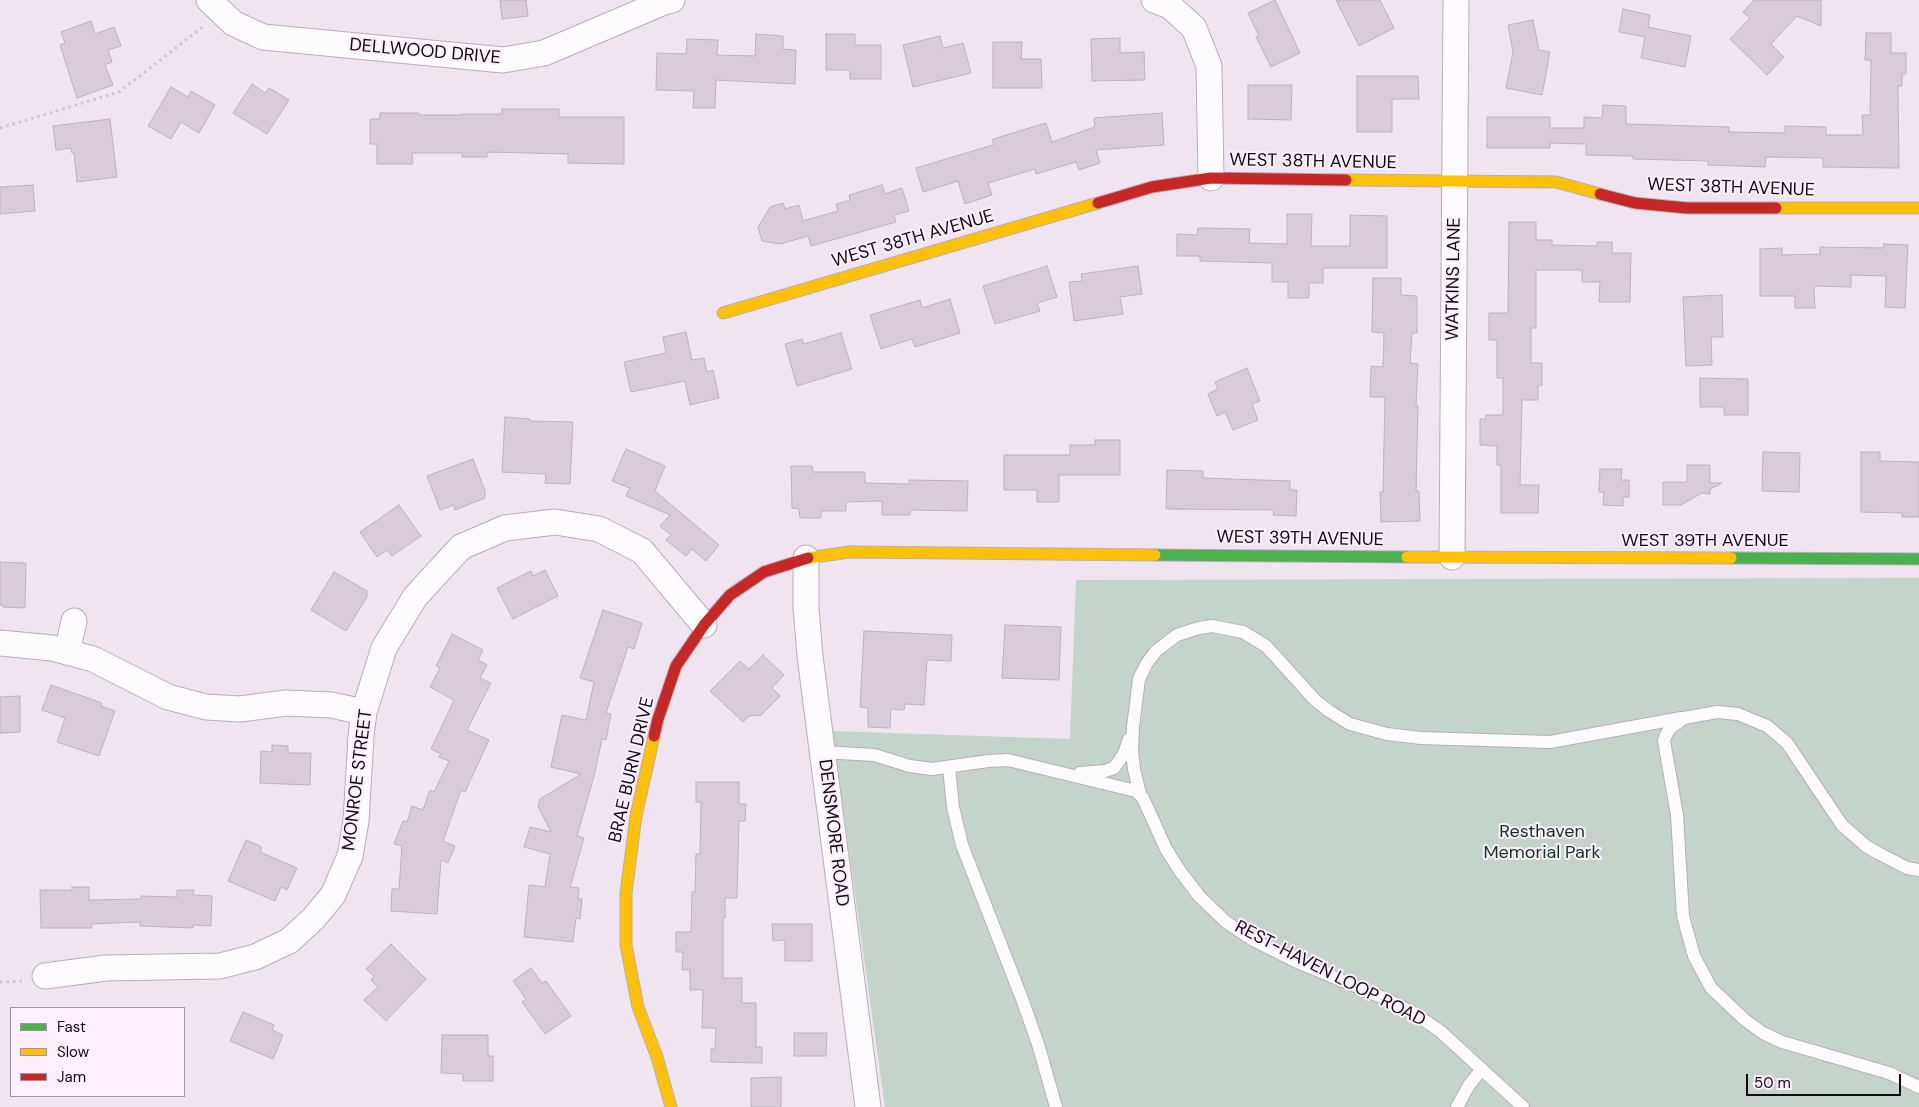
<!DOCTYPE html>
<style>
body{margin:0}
#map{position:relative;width:1919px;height:1107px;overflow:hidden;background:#f0e4f0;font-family:"DM Sans",sans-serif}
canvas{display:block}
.legend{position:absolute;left:10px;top:1007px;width:175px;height:90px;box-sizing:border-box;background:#fdeffe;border:1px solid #9f94a0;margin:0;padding:6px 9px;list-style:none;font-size:15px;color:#130b13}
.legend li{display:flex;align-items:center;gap:10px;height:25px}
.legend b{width:25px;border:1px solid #9f94a0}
.scale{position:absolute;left:1746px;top:1074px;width:155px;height:22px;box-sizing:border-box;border:2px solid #130b13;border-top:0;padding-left:6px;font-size:15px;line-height:18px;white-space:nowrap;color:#130b13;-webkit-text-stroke:4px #fdeffe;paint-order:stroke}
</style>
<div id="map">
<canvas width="1919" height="1107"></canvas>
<ul class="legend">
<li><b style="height:6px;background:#4caf50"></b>Fast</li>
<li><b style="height:6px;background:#ffc107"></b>Slow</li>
<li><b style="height:6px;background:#c62828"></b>Jam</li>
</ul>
<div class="scale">50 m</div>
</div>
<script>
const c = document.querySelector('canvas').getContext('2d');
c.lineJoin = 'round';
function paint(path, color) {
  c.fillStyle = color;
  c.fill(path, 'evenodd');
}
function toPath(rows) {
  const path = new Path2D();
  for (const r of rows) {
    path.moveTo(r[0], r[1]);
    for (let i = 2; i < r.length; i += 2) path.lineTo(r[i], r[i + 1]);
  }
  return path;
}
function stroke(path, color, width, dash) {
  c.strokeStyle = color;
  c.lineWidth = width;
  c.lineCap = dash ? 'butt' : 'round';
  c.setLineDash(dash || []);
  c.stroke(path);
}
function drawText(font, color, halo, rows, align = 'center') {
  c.font = font + ' "DM Sans",sans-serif';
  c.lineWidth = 4;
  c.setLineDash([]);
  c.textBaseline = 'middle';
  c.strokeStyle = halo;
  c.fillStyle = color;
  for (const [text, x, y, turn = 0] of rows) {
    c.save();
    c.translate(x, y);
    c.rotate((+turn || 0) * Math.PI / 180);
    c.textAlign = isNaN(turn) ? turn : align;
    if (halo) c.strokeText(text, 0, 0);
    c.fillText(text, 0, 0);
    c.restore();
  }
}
paint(toPath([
 [1919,578,1919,1107,885,1107,832,731,1070,739,1076,580]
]), '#c5d4cb');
const building = toPath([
 [500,0,526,0,528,16,502,19,500,0],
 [1275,0,1300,53,1271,67,1256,37,1259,36,1248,13,1275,0],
 [1336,0,1380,0,1394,28,1359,46,1336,0],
 [1754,0,1821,0,1821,26,1797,16,1771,44,1784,57,1767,75,1730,39,1750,18,1743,12,1754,0],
 [1623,9,1650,15,1648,27,1691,36,1685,67,1641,58,1645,37,1619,32,1623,9],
 [1533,20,1539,50,1550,52,1542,95,1506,88,1513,52,1508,25,1533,20],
 [91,21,95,34,114,27,121,46,108,50,112,62,105,65,113,85,77,98,60,45,65,43,61,32,91,21],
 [1866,33,1891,33,1891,53,1906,53,1906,74,1902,74,1902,86,1898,86,1899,168,1823,167,1823,158,1766,157,1765,167,1708,165,1708,161,1633,159,1633,156,1586,155,1586,144,1550,143,1550,148,1487,148,1487,117,1550,117,1550,128,1584,128,1584,117,1602,118,1603,105,1626,106,1626,124,1729,127,1729,132,1785,133,1785,126,1826,127,1826,135,1863,135,1862,115,1870,115,1871,60,1865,60,1866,33],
 [756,34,783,36,783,49,796,50,795,84,716,80,715,108,693,108,694,91,656,90,657,53,686,54,687,39,718,40,717,55,755,56,756,34],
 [826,34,855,34,855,45,881,45,881,79,850,79,850,70,826,70,826,34],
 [940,36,943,48,963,43,971,73,913,87,903,45,940,36],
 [1120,38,1120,53,1144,52,1145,80,1092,81,1091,39,1120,38],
 [993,42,1022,42,1021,59,1041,59,1042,88,993,88,993,42],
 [1357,76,1418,76,1419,99,1392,99,1392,132,1357,132,1357,76],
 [252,84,265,93,269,88,289,100,267,134,233,113,252,84],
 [1248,85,1292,85,1291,120,1248,119,1248,85],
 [171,87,188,97,191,91,215,105,199,133,181,122,171,139,148,126,171,87],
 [502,109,559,109,559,117,624,117,624,164,568,163,568,154,487,152,487,157,462,157,462,153,412,153,413,164,377,164,377,144,370,144,370,119,380,119,380,113,419,113,419,115,462,115,462,114,502,114,502,109],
 [1162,113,1164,145,1096,150,1100,163,1079,170,1076,162,1036,174,1035,169,988,183,992,195,965,204,958,181,923,192,916,168,993,145,993,139,1046,123,1052,142,1095,127,1094,118,1162,113],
 [110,119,117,177,77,182,74,153,72,153,71,148,56,150,53,126,110,119],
 [33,185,35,211,0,214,0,187,33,185],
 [882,185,885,194,902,188,909,211,894,215,896,222,811,246,808,236,780,244,762,241,758,227,770,207,783,203,785,209,799,205,803,221,838,211,836,204,850,200,849,195,882,185],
 [1287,214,1312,214,1311,246,1350,246,1350,215,1387,216,1387,268,1323,268,1323,283,1309,283,1309,298,1288,298,1288,282,1272,282,1272,263,1200,261,1200,256,1177,256,1177,234,1197,235,1198,228,1250,229,1249,243,1287,244,1287,214],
 [1509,222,1536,222,1536,240,1552,240,1552,245,1597,246,1597,242,1612,242,1612,253,1631,253,1630,302,1599,302,1600,282,1582,282,1582,270,1536,270,1536,328,1531,328,1531,363,1542,363,1542,385,1538,386,1538,400,1522,400,1520,485,1539,485,1538,513,1501,513,1501,465,1497,465,1497,446,1480,445,1480,419,1485,419,1486,415,1503,415,1503,378,1497,378,1497,340,1489,340,1489,313,1508,313,1509,222],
 [1884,244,1908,245,1905,308,1885,307,1886,276,1851,275,1851,287,1814,286,1815,308,1795,308,1795,296,1760,296,1760,249,1782,248,1782,255,1820,254,1820,247,1883,248,1884,244],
 [1047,266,1057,297,1037,303,1040,311,995,324,983,286,1047,266],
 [1138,266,1142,294,1120,297,1123,314,1074,321,1069,282,1082,281,1081,274,1138,266],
 [1373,278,1401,278,1401,295,1417,296,1417,333,1412,333,1410,363,1418,364,1416,406,1418,406,1416,491,1419,491,1420,521,1381,522,1380,492,1383,492,1385,397,1370,397,1371,366,1383,367,1384,333,1372,332,1373,278],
 [1722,295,1723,337,1711,337,1712,365,1686,366,1683,297,1722,295],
 [950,299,960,333,915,347,912,339,881,349,870,315,920,300,922,308,950,299],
 [686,332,692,360,704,358,707,372,713,370,719,398,690,405,685,381,631,392,624,362,666,353,663,337,686,332],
 [841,333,852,369,797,386,785,344,802,339,804,344,841,333],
 [1247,368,1260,401,1252,404,1258,420,1233,430,1225,412,1217,416,1208,394,1218,389,1215,382,1247,368],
 [1700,378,1748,379,1748,415,1724,415,1724,407,1700,407,1700,378],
 [505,417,530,419,530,421,573,422,570,484,545,483,546,474,502,472,505,417],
 [1095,440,1120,440,1120,475,1059,475,1059,502,1037,502,1037,490,1004,490,1004,455,1070,455,1070,445,1095,445,1095,440],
 [626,449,665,466,655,491,719,545,706,561,692,549,686,556,666,540,671,535,660,526,670,515,626,496,630,488,612,481,626,449],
 [1763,452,1800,453,1799,492,1762,491,1763,452],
 [1861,452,1880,452,1880,461,1919,462,1919,517,1902,517,1902,513,1861,512,1861,452],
 [473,459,485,491,485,498,455,510,454,505,440,510,427,476,473,459],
 [1687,465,1710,465,1710,483,1722,483,1710,489,1710,494,1702,493,1681,505,1663,505,1663,482,1687,482,1687,465],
 [791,466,812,466,813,472,865,472,865,483,909,484,909,480,968,481,967,511,910,510,910,515,882,515,882,501,846,502,846,511,821,511,821,518,800,518,799,509,792,508,791,466],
 [1600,469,1622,469,1621,480,1629,480,1629,497,1623,497,1623,506,1603,505,1604,492,1599,492,1600,469],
 [1167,470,1203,471,1203,478,1290,481,1290,490,1297,490,1296,516,1273,515,1274,510,1166,509,1167,470],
 [399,505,421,536,392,556,387,550,377,557,360,532,399,505],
 [0,562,26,563,25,608,3,607,3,605,0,605,0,562],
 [545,570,558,596,513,619,497,588,531,571,533,576,545,570],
 [334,572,367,591,367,597,346,631,311,610,334,572],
 [603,610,642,623,634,649,628,647,606,713,611,714,606,740,602,739,594,776,577,836,584,838,570,887,579,888,578,899,582,899,580,919,576,918,573,942,524,937,529,885,545,887,550,854,524,847,530,827,551,832,538,806,540,799,581,774,551,767,562,715,586,720,594,682,580,678,603,610],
 [1005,625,1061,627,1059,680,1002,678,1005,625],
 [864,631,952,635,951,661,927,660,924,705,905,704,904,710,891,709,890,728,868,727,868,708,860,707,864,631],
 [452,634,483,650,478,660,487,665,480,678,491,683,467,730,489,740,465,792,461,790,443,841,455,846,448,863,441,860,437,914,391,911,392,889,399,889,402,846,394,844,403,821,407,822,412,806,423,810,430,790,434,792,449,761,439,757,441,754,431,749,454,700,430,687,440,668,436,666,452,634],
 [763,655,784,675,772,688,780,696,761,715,749,716,743,722,710,691,740,661,749,669,763,655],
 [51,685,102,703,101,706,115,711,99,756,57,742,65,718,42,710,51,685],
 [20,696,20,732,0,733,0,697,20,696],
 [272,745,288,746,288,753,311,753,310,785,260,783,261,751,272,752,272,745],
 [696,782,739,782,739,804,746,804,745,821,739,821,737,898,725,898,725,918,723,918,723,978,742,978,742,1003,756,1003,756,1047,762,1047,762,1063,711,1062,711,1049,715,1049,716,1028,702,1028,703,990,690,990,690,970,682,970,683,952,676,952,676,932,691,932,692,892,695,892,696,854,700,854,701,802,696,802,696,782],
 [246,840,262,847,260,852,297,868,287,890,281,887,275,901,228,881,246,840],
 [72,887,89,887,89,900,141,899,141,896,177,897,177,890,194,890,193,895,212,896,211,926,193,925,193,928,140,926,140,922,91,924,92,928,41,928,40,890,72,890,72,887],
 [772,924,812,924,812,961,785,961,785,940,773,941,772,924],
 [391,944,426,979,386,1021,364,1000,378,987,371,980,374,976,366,969,391,944],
 [531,968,542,983,546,981,571,1016,545,1034,522,1002,526,999,513,981,531,968],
 [243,1012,274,1025,272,1030,283,1035,273,1059,230,1041,243,1012],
 [794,1033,827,1033,826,1056,794,1056,794,1033],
 [442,1035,488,1035,488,1056,493,1056,493,1081,463,1081,463,1074,441,1073,442,1035],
 [781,1077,781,1107,751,1107,751,1078,781,1077]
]);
paint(building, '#d9cbd9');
stroke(building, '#bcb2bc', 1);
const lane = toPath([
 [823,752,874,755,910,766,932,769,988,761,1008,760,1136,791,1143,798,1166,849,1180,871,1199,896,1226,922,1253,940,1295,961,1386,999,1412,1012,1440,1031,1523,1107],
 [949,767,953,807,962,845,1022,999,1038,1044,1056,1107],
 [1080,773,1105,771,1114,768,1124,754,1129,739],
 [1140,794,1134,769,1132,751,1133,727,1139,679,1147,663,1156,651,1177,635,1199,628,1212,626,1243,632,1266,646,1315,700,1329,711,1350,724,1387,734,1421,738,1550,742,1681,718],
 [1919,870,1907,868,1878,853,1866,846,1842,825,1787,743,1767,726,1738,714,1717,712,1684,718,1670,728,1666,735,1664,741,1677,815,1683,916,1694,956,1711,988,1745,1020,1763,1033,1782,1042,1889,1073,1919,1087],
 [1457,1107,1469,1085,1482,1069]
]);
const street = toPath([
 [209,0,233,23,263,37,503,60,544,53,664,2,672,0],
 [1154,0,1170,6,1194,28,1209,66,1211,178],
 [1452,557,1456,0],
 [806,558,806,608,810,656,868,1107],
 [0,643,52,648,93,659,168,697,206,707,240,709,286,703,331,705,364,712],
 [67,652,74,621],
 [45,976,106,968,220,966,255,957,289,941,313,919,333,895,350,856,356,821,361,736,364,712,384,648,415,597,461,547,505,528,555,522,599,529,642,551,704,625]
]);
const fast = toPath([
 [1155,555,1407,557],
 [1731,558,1919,559]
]);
const slow = toPath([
 [1346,180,1556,182,1600,194],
 [1776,208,1919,208],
 [723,313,1098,203],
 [1407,557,1731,558],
 [808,558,849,552,1155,555],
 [654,736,636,816,626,893,626,945,638,1007,657,1057,671,1107]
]);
const jam = toPath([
 [1600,194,1635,203,1687,208,1776,208],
 [1098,203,1152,187,1211,178,1346,180],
 [654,736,658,719,676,666,704,625,730,595,764,572,808,558]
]);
stroke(lane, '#b7aeb7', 14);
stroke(street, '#b7aeb7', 27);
stroke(fast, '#b7aeb7', 13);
stroke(slow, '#b7aeb7', 13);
stroke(jam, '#b7aeb7', 13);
stroke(toPath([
 [0,128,119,92,204,26],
 [0,982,24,981]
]), '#ccc8cc', 3, [2.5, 4]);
stroke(lane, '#fdfbfd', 12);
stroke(street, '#fdfbfd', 25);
stroke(fast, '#4caf50', 11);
stroke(slow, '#ffc107', 11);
stroke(jam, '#c62828', 11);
drawText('18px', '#130b13', '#fdeffe', [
 ["DELLWOOD DRIVE",425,52,5],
 ["WEST 38TH AVENUE",1313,162,1],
 ["WEST 38TH AVENUE",1731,188,2],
 ["WEST 38TH AVENUE",913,239,-16],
 ["WATKINS LANE",1454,279,-89],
 ["WEST 39TH AVENUE",1300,539,1],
 ["WEST 39TH AVENUE",1705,541],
 ["BRAE BURN DRIVE",632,770,-77],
 ["MONROE STREET",358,780,-83],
 ["DENSMORE ROAD",833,833,83],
 ["REST-HAVEN LOOP ROAD",1330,974,27]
]);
drawText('18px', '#09381f', '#fdeffe', [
 ["Resthaven",1542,832],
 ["Memorial Park",1542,853]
]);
</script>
